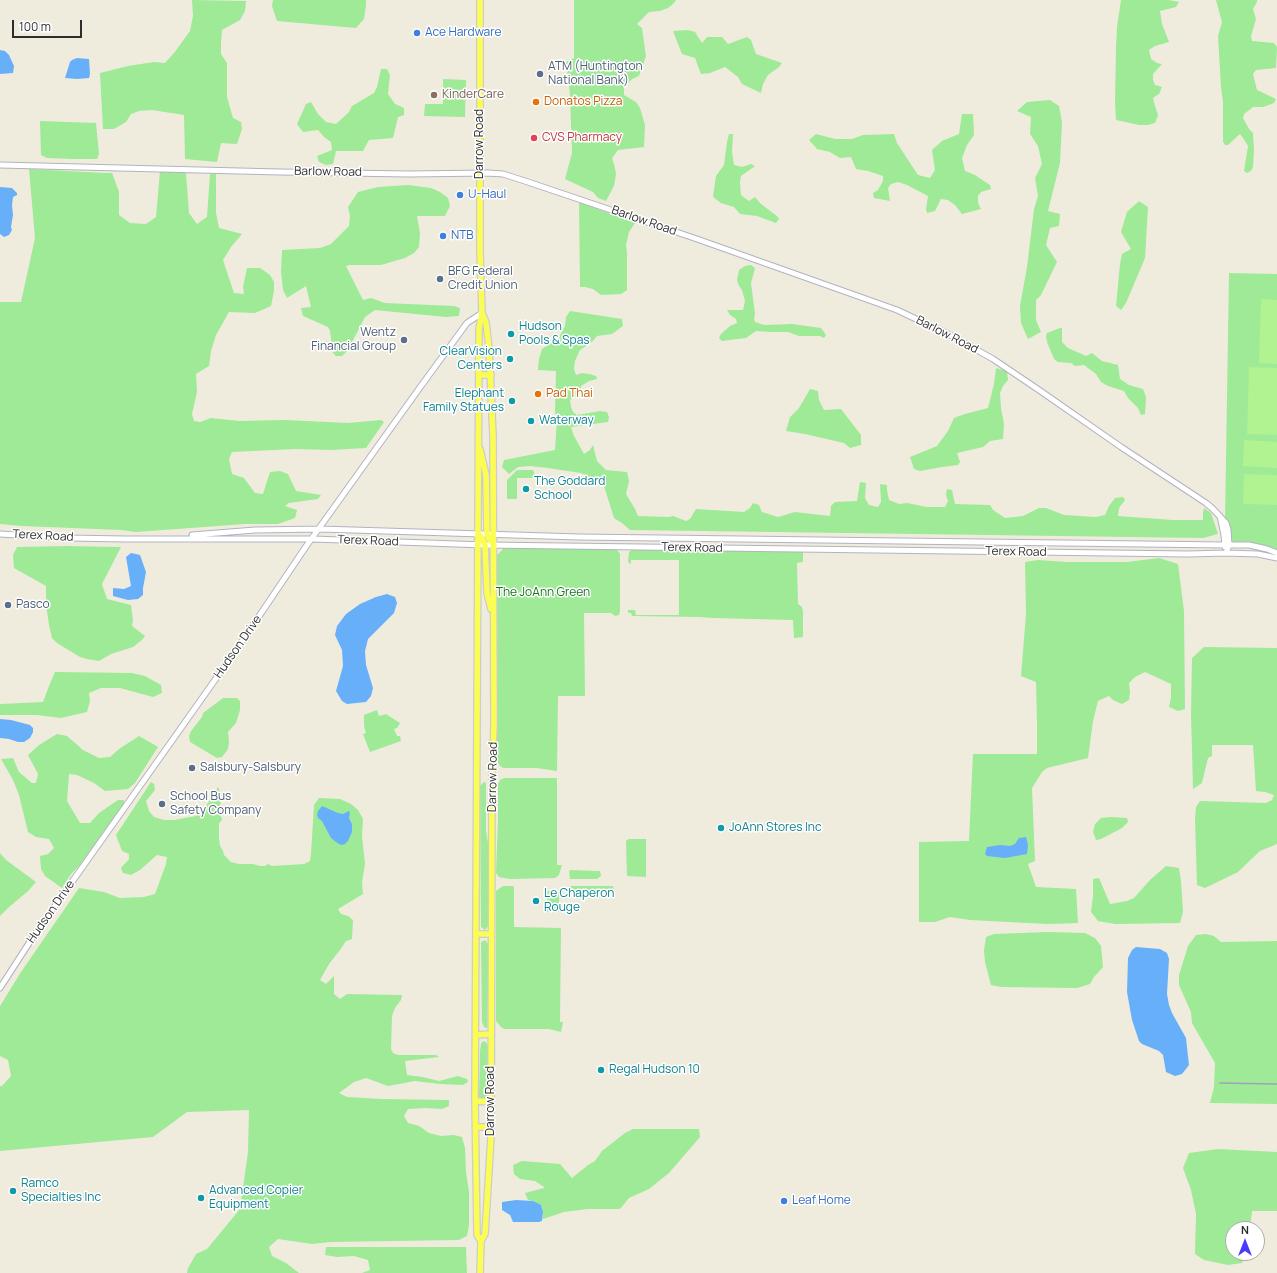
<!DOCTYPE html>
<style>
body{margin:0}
#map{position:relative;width:1277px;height:1273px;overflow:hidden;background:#efecde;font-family:Manrope,sans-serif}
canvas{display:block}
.north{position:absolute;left:1225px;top:1221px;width:40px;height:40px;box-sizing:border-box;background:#fff;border:1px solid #ababab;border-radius:50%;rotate:0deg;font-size:11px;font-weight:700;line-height:16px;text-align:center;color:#2d2d2d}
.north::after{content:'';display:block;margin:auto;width:14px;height:18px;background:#473bff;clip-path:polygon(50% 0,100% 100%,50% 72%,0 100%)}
.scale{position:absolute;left:12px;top:20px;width:70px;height:18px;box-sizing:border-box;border:2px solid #2d2d2d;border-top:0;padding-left:5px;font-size:12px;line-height:14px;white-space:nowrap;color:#2d2d2d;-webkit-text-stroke:3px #fff;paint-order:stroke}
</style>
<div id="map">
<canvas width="1277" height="1273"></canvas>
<div class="north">N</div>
<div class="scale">100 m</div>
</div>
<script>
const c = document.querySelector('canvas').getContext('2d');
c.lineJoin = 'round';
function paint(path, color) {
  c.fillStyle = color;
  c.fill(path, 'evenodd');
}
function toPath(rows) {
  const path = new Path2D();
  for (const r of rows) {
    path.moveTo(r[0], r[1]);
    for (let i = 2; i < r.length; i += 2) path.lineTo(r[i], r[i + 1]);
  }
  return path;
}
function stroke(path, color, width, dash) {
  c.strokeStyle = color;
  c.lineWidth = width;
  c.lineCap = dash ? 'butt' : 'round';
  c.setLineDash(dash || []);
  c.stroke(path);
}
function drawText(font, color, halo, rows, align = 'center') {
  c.font = font + ' Manrope,sans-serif';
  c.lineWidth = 3;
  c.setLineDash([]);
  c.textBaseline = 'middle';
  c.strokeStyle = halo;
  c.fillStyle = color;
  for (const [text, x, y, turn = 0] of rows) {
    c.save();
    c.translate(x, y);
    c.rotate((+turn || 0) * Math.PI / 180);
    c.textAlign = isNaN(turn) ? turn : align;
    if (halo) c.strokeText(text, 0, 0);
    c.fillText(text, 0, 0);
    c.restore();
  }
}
paint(toPath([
 [192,0,246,1,245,11,240,20,222,30,221,43,221,54,227,63,227,97,233,118,241,122,242,129,237,144,221,143,217,162,185,159,184,115,152,110,139,111,131,114,126,122,114,129,103,129,100,73,128,66,154,62,165,63,174,53,190,31,193,16],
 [273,0,366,0,366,5,364,19,356,28,277,21,272,6],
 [574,0,676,0,674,3,668,8,660,11,649,12,637,24,642,28,646,56,639,76,632,79,624,88,624,95,636,102,640,108,645,125,644,147,618,150,612,158,615,168,616,174,614,186,606,201,598,198,593,192,565,179,572,153,570,95,566,62,574,58],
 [1121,0,1169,0,1179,2,1176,7,1160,11,1162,24,1169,42,1155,46,1149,50,1151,59,1157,63,1162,64,1153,74,1153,80,1155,85,1162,87,1159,94,1153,98,1155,106,1158,115,1155,123,1148,125,1139,125,1116,120,1115,103,1116,47,1117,27],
 [1216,0,1257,0,1257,2,1253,9,1256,19,1251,36,1252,41,1274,43,1277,47,1276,68,1256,70,1253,74,1257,90,1276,99,1274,103,1263,107,1253,107,1244,114,1243,118,1249,129,1253,133,1254,150,1253,167,1251,171,1247,173,1244,171,1248,146,1243,138,1240,134,1228,145,1225,145,1223,142,1223,102,1221,87,1218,36,1222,22],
 [688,30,695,32,702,43,707,37,722,37,728,44,747,37,751,40,756,54,782,63,779,67,768,75,763,84,761,93,742,84,738,77,725,67,710,73,701,74,695,58,682,54,673,31],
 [381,69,387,69,390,75,388,94,395,104,404,108,404,115,398,117,393,138,369,140,363,151,336,151,333,164,326,165,319,162,317,156,332,150,331,142,324,137,318,130,303,132,297,124,306,104,311,102,318,114,326,122,336,124,349,112,352,106,374,93,377,87],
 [443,79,466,80,465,117,424,116,425,104,443,104],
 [1050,100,1059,106,1062,122,1060,163,1048,211,1060,214,1059,226,1050,228,1046,245,1057,262,1041,295,1036,300,1036,320,1041,332,1028,339,1021,323,1020,306,1027,267,1034,209,1038,196,1035,178,1042,164,1038,146,1030,134,1031,117,1017,111,1027,102],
 [962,114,973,114,974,135,967,145,962,158,965,171,975,175,990,185,991,189,981,192,978,196,978,203,981,209,962,214,955,205,948,200,941,199,935,211,927,213,926,209,928,196,907,185,898,182,891,184,888,188,890,201,874,198,873,193,878,190,883,181,883,176,868,171,856,169,851,157,840,158,830,152,817,149,809,140,816,134,835,139,852,139,863,135,894,134,897,143,918,175,930,178,935,170,932,150,942,141,959,134],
 [40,121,96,123,99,154,97,159,72,159,47,158,41,155],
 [729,134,733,134,732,152,734,165,742,167,751,164,755,166,741,176,740,182,741,195,749,201,755,197,761,204,777,216,779,219,776,223,757,216,740,214,734,207,721,203,713,197,716,176,724,165,727,142],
 [29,169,105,173,112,173,119,192,119,215,130,223,146,224,156,217,160,171,186,173,189,213,197,224,207,217,210,174,216,174,216,213,219,228,242,234,231,247,223,260,234,293,244,294,243,287,247,268,260,268,270,275,274,282,274,291,271,306,255,313,229,312,216,335,211,351,209,366,196,374,197,392,192,414,194,421,200,422,211,418,239,421,285,420,348,423,381,420,384,422,366,448,331,450,295,449,232,452,229,459,232,474,244,478,255,493,263,494,270,472,280,471,288,474,296,491,321,495,318,499,289,503,285,506,297,510,295,518,278,524,245,524,136,532,121,530,22,526,0,524,0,302,21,302,35,238],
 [408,185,431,188,440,192,448,198,450,206,445,216,417,216,420,233,419,247,414,253,405,258,381,265,350,265,346,266,363,300,371,298,385,303,454,306,460,308,459,316,446,317,375,310,365,317,348,350,342,356,336,356,333,353,330,331,328,327,303,316,301,308,311,307,306,286,287,298,283,290,281,272,282,250,320,248,331,244,349,226,350,216,348,207,358,192,378,187],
 [1139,201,1148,207,1145,258,1126,303,1121,310,1116,306,1120,264,1122,254,1131,249,1121,232,1127,212],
 [579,202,635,223,629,232,626,245,627,253,627,290,621,294,601,295,593,289,585,287,580,287],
 [751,265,755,268,751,283,755,314,754,319,755,322,764,325,792,324,821,328,826,335,824,338,820,336,799,336,788,332,771,332,756,331,746,338,722,341,719,338,721,334,730,326,737,323,736,319,730,315,727,310,743,310,745,301,742,290,739,286,737,280,739,270,745,266],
 [1229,273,1277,274,1277,552,1257,545,1229,545,1225,521],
 [570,311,622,319,623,326,612,334,597,336,592,342,580,350,575,361,574,369,576,375,582,373,589,374,596,376,597,379,589,381,581,386,580,391,576,396,570,400,571,407,573,412,577,415,600,411,607,412,609,417,608,422,571,427,574,436,584,454,590,450,593,445,597,461,606,470,627,472,629,481,626,494,635,509,638,516,669,517,673,516,686,521,690,519,696,509,744,512,750,508,753,503,759,505,762,512,778,517,795,512,830,516,831,506,835,502,857,501,860,482,866,483,865,498,869,505,878,507,881,502,880,484,887,485,887,490,889,500,899,504,907,503,927,507,945,507,948,501,946,495,947,489,952,490,955,504,990,505,993,510,1005,518,1023,516,1039,508,1046,508,1064,515,1096,517,1105,515,1109,506,1115,498,1123,497,1125,500,1119,508,1118,516,1173,520,1203,520,1203,513,1204,508,1211,513,1218,534,1203,538,630,530,622,523,614,518,603,483,581,473,548,468,530,466,518,467,509,474,502,467,504,460,555,450,557,419,555,412,556,371,538,370,539,359,542,349,558,339,565,326,566,317],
 [1060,328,1062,328,1062,342,1068,348,1086,356,1092,353,1102,361,1118,365,1120,379,1129,385,1143,389,1146,397,1145,414,1141,415,1138,408,1128,398,1124,391,1108,386,1101,382,1096,374,1084,365,1075,366,1071,363,1058,362,1054,359,1047,342,1046,336,1047,333],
 [996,368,1007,371,1008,380,1003,386,1000,393,1001,408,1004,424,1003,439,990,441,983,447,957,453,960,462,958,465,942,467,920,471,914,469,910,457,937,446,948,431,954,418,965,414,988,408,994,384],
 [810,389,818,391,819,400,824,410,841,409,861,435,861,445,850,448,844,443,805,434,786,431,790,417,799,408],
 [517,470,533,470,535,475,535,478,517,478,517,499,507,499,507,480],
 [67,546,121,547,102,584,107,599,131,605,133,620,132,626,145,636,142,640,133,647,111,654,99,661,87,659,80,657,57,643,52,638,49,625,46,604,46,586,14,568,13,555,17,547],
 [511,548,612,549,617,550,620,554,620,611,619,615,615,616,611,613,584,613,585,696,558,696,557,771,537,768,503,768,499,765,497,761,496,558,497,555,503,549],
 [633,549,803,552,803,562,797,563,798,604,802,607,803,612,803,637,794,638,793,620,713,618,699,617,632,616,631,613,628,613,628,610,635,610,636,615,679,615,679,560,631,560,631,564,629,563,628,561,629,552],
 [1159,558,1178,564,1184,611,1185,709,1178,711,1169,707,1171,698,1171,684,1145,672,1135,677,1129,683,1130,693,1129,700,1122,704,1113,700,1109,696,1098,701,1093,721,1088,758,1047,768,1042,772,1032,788,1035,861,1028,864,1036,887,1076,889,1078,923,1047,924,970,920,950,917,935,922,919,922,919,842,969,841,973,754,1037,754,1037,722,1036,682,1021,676,1026,614,1025,562,1038,560,1067,562,1127,562],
 [1204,647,1277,648,1277,844,1260,851,1238,872,1205,888,1197,885,1195,819,1196,807,1200,801,1266,803,1272,800,1274,795,1265,792,1256,791,1253,745,1212,745,1212,756,1208,758,1202,783,1193,789,1191,714,1192,658],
 [55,672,132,673,145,676,161,685,162,693,153,697,120,688,101,688,89,693,90,701,87,712,61,718,37,715,0,715,0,704,43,702,49,686],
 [223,698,237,698,240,701,240,710,236,723,228,732,229,742,228,749,222,757,217,758,190,742,189,736,191,731,202,717,203,713],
 [377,710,379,716,386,714,400,723,397,728,394,729,397,736,400,736,401,741,370,752,363,734,366,733,364,726,364,715],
 [57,734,67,736,83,750,99,758,110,757,119,749,139,736,158,747,135,783,128,789,105,791,94,783,77,775,69,774,67,801,80,823,90,823,99,813,118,800,124,800,124,805,112,821,79,866,71,874,62,888,45,876,41,869,40,856,48,854,54,848,49,839,36,837,28,832,19,795,13,780,1,759,13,758,19,772,32,783,36,783,38,774,28,755,39,745],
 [504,778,557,778,557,865,562,865,559,875,555,878,510,879,499,877,496,873,498,820,498,784,500,780],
 [151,782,154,784,155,790,146,801,149,811,154,817,164,820,174,820,196,816,206,806,218,787,221,794,220,812,222,820,219,823,219,839,220,846,223,851,224,855,231,862,239,864,253,864,260,866,265,866,268,864,272,866,304,864,310,861,311,854,314,805,319,798,340,799,351,804,358,810,363,819,362,836,365,864,362,882,363,894,338,909,341,914,348,916,353,920,352,939,346,941,340,950,329,964,320,980,326,984,334,976,334,994,340,999,347,994,402,995,401,1000,395,1008,392,1016,391,1049,393,1053,398,1055,436,1055,439,1057,405,1061,407,1075,423,1077,439,1081,458,1076,467,1079,468,1082,463,1085,440,1084,415,1081,388,1086,366,1078,354,1082,339,1093,347,1097,382,1099,449,1100,449,1106,442,1109,426,1108,408,1109,404,1116,408,1123,419,1126,429,1133,441,1136,454,1135,462,1137,465,1148,466,1172,469,1192,469,1225,467,1236,459,1240,331,1242,312,1244,278,1239,269,1247,272,1256,286,1263,299,1273,187,1273,188,1268,196,1254,207,1249,240,1209,248,1152,249,1110,187,1112,153,1137,0,1151,0,1086,2,1086,11,1076,8,1060,0,1056,0,1006,21,972,79,888,104,892,120,898,144,897,155,894,166,864,167,857,157,855,140,870,131,875,123,873,121,868,129,859,129,854,122,851,116,835],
 [484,782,486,783,486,831,489,849,489,923,488,926,485,930,481,927,480,786],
 [1111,817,1127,818,1128,822,1122,828,1101,839,1096,840,1093,832,1095,824,1101,818],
 [629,839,646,839,646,877,627,876,626,841],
 [0,853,6,860,36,882,28,891,8,908,0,916],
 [1166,866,1179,868,1181,881,1183,912,1180,923,1115,924,1098,921,1091,912,1093,896,1093,879,1099,878,1110,904,1127,901,1134,898,1150,880],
 [571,870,597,871,600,871,601,876,597,879,570,879,569,871],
 [503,886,513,886,514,888,514,927,561,928,560,1022,563,1022,561,1032,549,1029,504,1029,501,1027,496,1021,496,891],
 [571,886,613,886,614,892,570,893,569,892,569,887],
 [547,891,559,891,559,912,547,912],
 [1047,932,1085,933,1095,938,1101,946,1103,967,1094,977,1090,984,1077,988,1001,987,991,985,985,962,984,950,986,937,994,934],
 [1206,934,1214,936,1221,942,1277,941,1277,1104,1210,1103,1214,1087,1215,1063,1192,1023,1191,1012,1179,985,1179,975,1188,946,1196,935],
 [485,940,489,945,487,1028,486,1028,484,1027,482,1022,481,942],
 [483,1041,486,1042,489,1050,488,1097,484,1100,479,1097,480,1051,481,1044],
 [633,1129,699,1129,700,1137,669,1173,649,1189,629,1198,620,1209,588,1209,564,1212,543,1219,542,1207,533,1201,528,1200,525,1193,544,1188,544,1187,535,1181,520,1179,514,1174,513,1165,522,1161,560,1164,572,1178,588,1165,595,1161,602,1151,625,1133],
 [1218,1149,1277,1152,1277,1211,1252,1211,1250,1229,1233,1229,1233,1253,1246,1253,1242,1263,1228,1265,1204,1260,1195,1254,1196,1214,1191,1190,1183,1168,1189,1153],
 [326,1247,466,1247,467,1273,362,1273,370,1270,368,1260,354,1256,337,1257,325,1255]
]), '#9eea96');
paint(toPath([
 [1261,299,1277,300,1277,364,1259,363],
 [1249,367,1277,368,1277,435,1247,434],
 [1244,440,1277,442,1277,468,1243,466],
 [1244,474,1277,475,1277,505,1243,504]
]), '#b1f291');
paint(toPath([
 [0,50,5,51,9,55,14,66,13,73,0,74],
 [77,58,89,59,90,74,89,78,77,79,65,78,70,62,72,60],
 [0,187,12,188,17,193,17,195,13,197,12,205,13,215,11,227,12,230,9,235,4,237,0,234],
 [131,553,140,555,146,572,143,588,143,595,138,599,128,600,113,596,113,588,124,589,131,586,126,557],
 [387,594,395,597,397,603,394,613,368,639,365,651,366,665,373,688,371,696,366,702,347,704,342,701,336,691,343,666,342,650,335,635,337,626,346,614,360,604,376,597],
 [0,719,11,720,30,725,33,728,33,732,30,738,24,742,18,742,9,739,0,738],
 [322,806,338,813,343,814,349,811,350,813,349,818,352,824,352,832,348,841,345,844,341,845,336,842,331,838,322,821,318,818,317,815,318,811],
 [1026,837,1028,845,1027,854,1005,858,987,856,985,854,987,847,1000,845,1010,846,1015,844,1019,838],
 [1136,947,1160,949,1167,953,1169,959,1167,994,1169,1005,1172,1013,1186,1038,1189,1065,1182,1074,1175,1076,1166,1072,1163,1055,1159,1051,1142,1044,1139,1041,1132,1020,1127,992,1128,958,1132,950],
 [516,1200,533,1201,541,1205,543,1212,542,1221,539,1222,513,1222,510,1215,502,1210,502,1202]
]), '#68affa');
const secondary = toPath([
 [0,165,280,172,409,174,488,173,503,174,525,181,697,239,897,310,950,335,993,359,1039,390,1121,447,1206,503,1213,509,1226,523,1228,530,1229,545,1226,553],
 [1220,516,1224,535,1225,547],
 [0,534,68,538,125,539,313,539,485,545,1188,554,1226,553,1258,554,1277,558],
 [192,535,255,530,320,529,579,537,1224,545,1249,545,1267,549,1277,553],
 [0,988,33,937,239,646,307,545,421,386,467,323,482,313]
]);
const primary = toPath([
 [480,0,480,251,482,313,479,329,475,1099,477,1235,481,1241],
 [479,375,491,375],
 [480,449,486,475,487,534,489,539,494,545],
 [478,534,482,538,485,545,487,593,491,609],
 [476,934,491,934],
 [476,1035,491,1034],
 [475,1101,491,1102],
 [476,1127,491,1127],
 [480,1273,481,1241,485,1234,491,1137,492,776,494,725,493,436,489,348,486,322,482,313]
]);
stroke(secondary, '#b3b2c1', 7);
stroke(primary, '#cdcdcd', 8);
stroke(secondary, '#fff', 5);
stroke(primary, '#fbfd55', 5.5);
stroke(toPath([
 [1220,1083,1277,1084]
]), '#a2a0b8', 1.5);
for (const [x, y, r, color] of [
 [417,33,4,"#3f7fe0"],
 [540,74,4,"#5c6f8a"],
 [434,95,4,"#8d6e63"],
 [536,102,4,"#e8710a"],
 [534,138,4,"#e0444e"],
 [460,195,4,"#3f7fe0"],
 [443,236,4,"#3f7fe0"],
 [440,279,4,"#5c6f8a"],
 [511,334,4,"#0f9aa8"],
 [404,340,4,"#5c6f8a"],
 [510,359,4,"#0f9aa8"],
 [538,394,4,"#e8710a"],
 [512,401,4,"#0f9aa8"],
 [531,421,4,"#0f9aa8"],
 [526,489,4,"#0f9aa8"],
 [8,605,4,"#5c6f8a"],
 [192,768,4,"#5c6f8a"],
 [162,804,4,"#5c6f8a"],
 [721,828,4,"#0f9aa8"],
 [536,901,4,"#0f9aa8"],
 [601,1070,4,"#0f9aa8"],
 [13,1191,4,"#0f9aa8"],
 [201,1198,4,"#0f9aa8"],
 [784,1201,4,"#3f7fe0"]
]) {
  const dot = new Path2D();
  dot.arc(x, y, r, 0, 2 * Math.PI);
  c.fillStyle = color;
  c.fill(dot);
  stroke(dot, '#fff', 1.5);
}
drawText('12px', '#366cbe', '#fff', [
 ["Ace Hardware",425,33],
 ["U-Haul",468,195],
 ["NTB",451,236],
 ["Leaf Home",792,1201]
], 'left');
drawText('12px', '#4e5e75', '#fff', [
 ["ATM (Huntington",548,67],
 ["National Bank)",548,81],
 ["BFG Federal",448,272],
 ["Credit Union",448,286],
 ["Wentz",396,333,"right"],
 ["Financial Group",396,347,"right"],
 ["Pasco",16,605],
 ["Salsbury-Salsbury",200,768],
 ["School Bus",170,797],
 ["Safety Company",170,811]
], 'left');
drawText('12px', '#785e54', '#fff', [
 ["KinderCare",442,95]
], 'left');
drawText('12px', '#c56008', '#fff', [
 ["Donatos Pizza",544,102],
 ["Pad Thai",546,394]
], 'left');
drawText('12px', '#be3a42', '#fff', [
 ["CVS Pharmacy",542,138]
], 'left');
drawText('12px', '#2d2d2d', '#fff', [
 ["Darrow Road",480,144,-90],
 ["Barlow Road",328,172,1],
 ["Barlow Road",644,221,19],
 ["Barlow Road",947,335,27],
 ["Terex Road",43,536,3],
 ["Terex Road",368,541,2],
 ["Terex Road",692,548,1],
 ["Terex Road",1016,552,1],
 ["Hudson Drive",238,647,-55],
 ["Darrow Road",493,777,-89],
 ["Hudson Drive",51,912,-55],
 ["Darrow Road",491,1101,-90]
]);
drawText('12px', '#0d838f', '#fff', [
 ["Hudson",519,327],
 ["Pools & Spas",519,341],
 ["ClearVision",502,352,"right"],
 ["Centers",502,366,"right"],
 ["Elephant",504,394,"right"],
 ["Family Statues",504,408,"right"],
 ["Waterway",539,421],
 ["The Goddard",534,482],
 ["School",534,496],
 ["JoAnn Stores Inc",729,828],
 ["Le Chaperon",544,894],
 ["Rouge",544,908],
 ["Regal Hudson 10",609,1070],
 ["Ramco",21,1184],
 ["Specialties Inc",21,1198],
 ["Advanced Copier",209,1191],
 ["Equipment",209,1205]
], 'left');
drawText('12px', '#147218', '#fff', [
 ["The JoAnn Green",543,593]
]);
</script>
